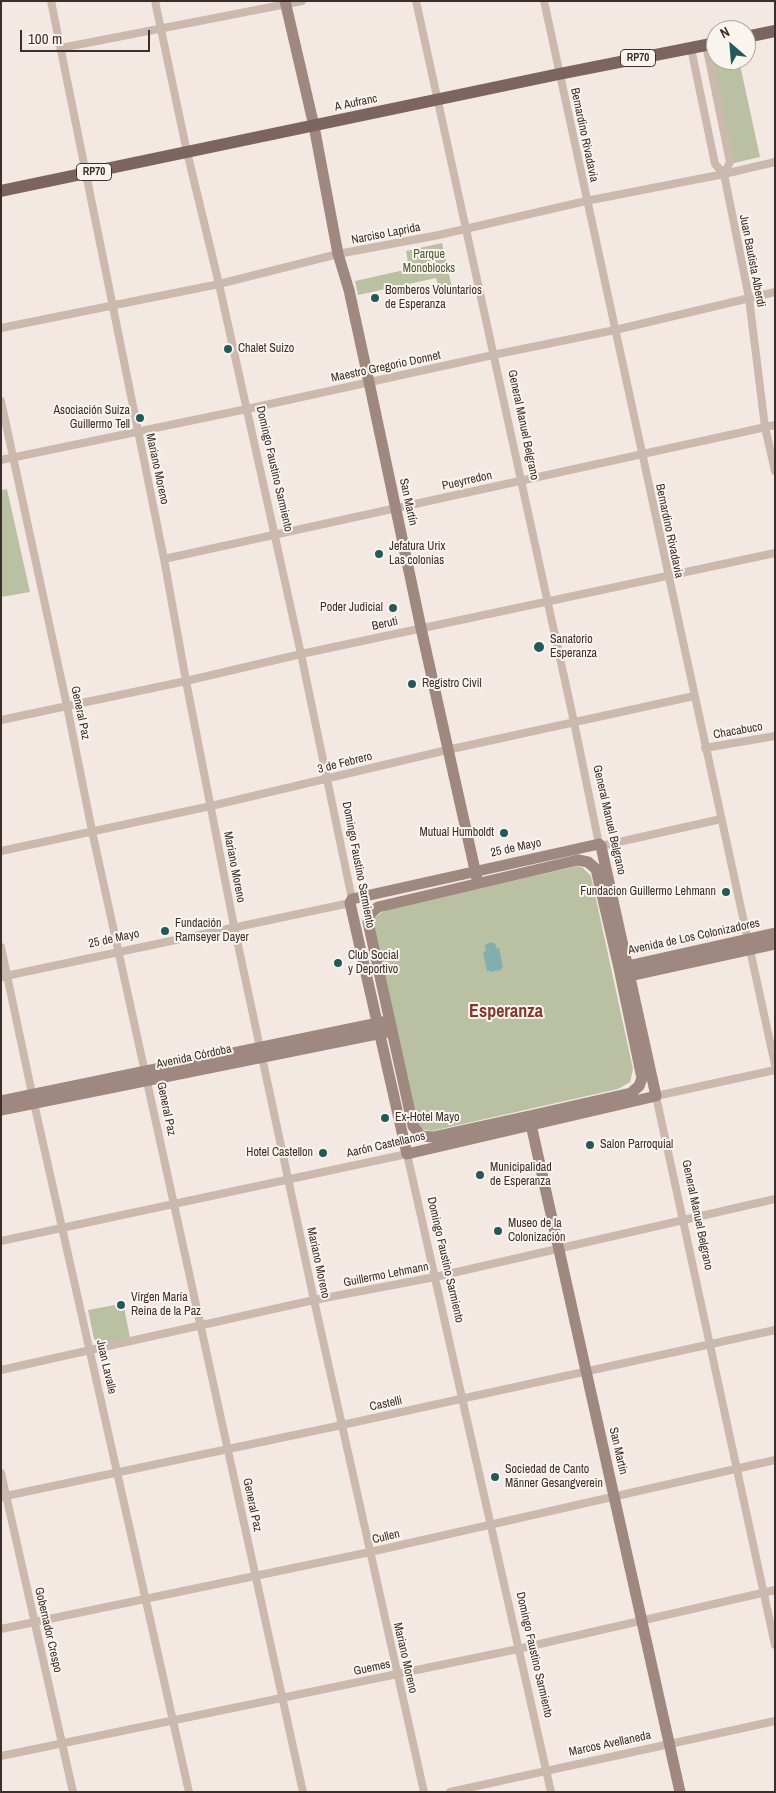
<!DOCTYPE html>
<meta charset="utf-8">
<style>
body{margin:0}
#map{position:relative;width:776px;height:1793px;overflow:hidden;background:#f3e9e2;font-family:"Archivo Narrow",sans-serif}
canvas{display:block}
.frame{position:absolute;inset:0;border:2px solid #3a2f2c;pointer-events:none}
.north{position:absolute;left:706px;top:20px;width:50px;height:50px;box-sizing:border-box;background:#faf4ee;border:1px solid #ada5a0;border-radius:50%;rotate:333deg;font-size:14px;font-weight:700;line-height:20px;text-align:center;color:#3a2f2c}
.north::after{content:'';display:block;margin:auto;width:18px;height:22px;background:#235a59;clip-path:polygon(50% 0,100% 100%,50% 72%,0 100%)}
.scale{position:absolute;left:20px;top:30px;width:130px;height:22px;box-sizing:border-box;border:2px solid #3a2f2c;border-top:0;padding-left:6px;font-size:15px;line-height:18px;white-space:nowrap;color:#3a2f2c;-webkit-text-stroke:4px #faf4ee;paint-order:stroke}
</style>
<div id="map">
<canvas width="776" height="1793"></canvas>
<div class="frame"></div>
<div class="north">N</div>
<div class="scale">100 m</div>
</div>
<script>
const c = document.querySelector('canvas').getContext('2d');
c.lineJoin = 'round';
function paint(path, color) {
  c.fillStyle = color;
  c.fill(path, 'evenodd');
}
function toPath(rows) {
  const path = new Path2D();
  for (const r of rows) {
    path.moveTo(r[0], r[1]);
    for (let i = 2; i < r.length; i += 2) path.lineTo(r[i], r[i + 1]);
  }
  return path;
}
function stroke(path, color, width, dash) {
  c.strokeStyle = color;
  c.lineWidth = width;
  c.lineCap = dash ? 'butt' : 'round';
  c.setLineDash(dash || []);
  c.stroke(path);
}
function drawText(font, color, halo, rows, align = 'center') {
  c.font = font + ' "Archivo Narrow",sans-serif';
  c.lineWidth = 4;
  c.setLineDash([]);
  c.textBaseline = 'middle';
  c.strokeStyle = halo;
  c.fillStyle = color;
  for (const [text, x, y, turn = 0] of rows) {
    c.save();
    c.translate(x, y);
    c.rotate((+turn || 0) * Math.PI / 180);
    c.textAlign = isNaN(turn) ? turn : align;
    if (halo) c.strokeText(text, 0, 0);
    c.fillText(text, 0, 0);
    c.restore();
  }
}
paint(toPath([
 [716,48,716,60,739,60,760,157,734,163,709,50],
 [442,243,453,292,440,295,436,278,358,295,355,281,409,269,406,251],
 [7,489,30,592,1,597,1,490],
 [578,866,583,868,591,876,633,1069,630,1082,618,1089,432,1131,421,1129,417,1125,372,924,374,918,385,910],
 [120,1304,124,1307,130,1338,101,1344,94,1339,88,1310]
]), '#b9c1a2');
paint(toPath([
 [491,942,495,944,497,949,499,948,503,967,501,968,501,970,490,972,490,970,487,971,483,952,486,951,485,945]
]), '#82afad');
stroke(toPath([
 [51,1,164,559,186,681,234,926,314,1300,424,1792],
 [155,1,187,152,219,284,301,654,352,899],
 [416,1,574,722,599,844],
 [544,1,775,1065],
 [706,45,730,162,724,174],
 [61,48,302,1],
 [691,48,715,164,724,174,749,298,765,427,775,471],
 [1,328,219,284,338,254,439,235,586,201,724,174,775,162],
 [1,401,67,706,92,831,303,1792],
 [1,460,247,409,493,355,615,330,775,292],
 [164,559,775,425],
 [1,720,186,681,301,654,775,553],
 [705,748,775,736],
 [601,846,721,819],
 [1,851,211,806,447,750,694,696],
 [1,947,34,1103,189,1792],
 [1,977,350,903],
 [775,1070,656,1096,775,1645],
 [1,1241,407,1154,551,1792],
 [1,1370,314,1300,435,1277,775,1199],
 [1,1473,73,1792],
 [1,1497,342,1425,775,1330],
 [1,1629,370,1552,775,1460],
 [1,1756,518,1649,775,1590],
 [450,1792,775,1721]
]), '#cbb9ae', 8);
stroke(toPath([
 [285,1,314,126,338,254,349,290,369,382,421,628,477,879],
 [599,844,601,846,656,1096,407,1154,350,903,352,899,599,844],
 [578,860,588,862,596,869,619,968,642,1078,639,1086,631,1093,529,1116,433,1137,421,1136,413,1126,368,922,371,913,378,907,578,860],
 [623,967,775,933],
 [625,977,775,944],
 [1,1101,383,1022],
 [1,1110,387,1032],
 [530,1120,680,1792]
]), '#9e887f', 11);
stroke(toPath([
 [746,37,775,31],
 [1,191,559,74,716,43]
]), '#7b655e', 12);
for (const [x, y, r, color] of [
 [375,298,5,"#235a59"],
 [228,349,5,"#235a59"],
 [140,418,5,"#235a59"],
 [379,554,5,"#235a59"],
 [393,608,5,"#235a59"],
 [539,647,6,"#235a59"],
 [412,684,5,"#235a59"],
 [504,833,5,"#235a59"],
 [726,892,5,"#235a59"],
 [165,931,5,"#235a59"],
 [338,963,5,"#235a59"],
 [385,1118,5,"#235a59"],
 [590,1145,5,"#235a59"],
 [323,1153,5,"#235a59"],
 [480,1175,5,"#235a59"],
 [498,1231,5,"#235a59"],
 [121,1305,5,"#235a59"],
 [495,1477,5,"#235a59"]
]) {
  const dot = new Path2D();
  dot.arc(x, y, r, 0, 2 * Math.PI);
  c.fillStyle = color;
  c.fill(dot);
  stroke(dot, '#faf4ee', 2);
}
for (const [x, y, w] of [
 [638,58,35],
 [94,172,35]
]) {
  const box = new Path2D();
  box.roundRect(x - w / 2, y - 8.5, w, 17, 4);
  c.fillStyle = '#faf4ee';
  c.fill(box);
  stroke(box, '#3a2f2c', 1);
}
drawText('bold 11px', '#3a2f2c', null, [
 ["RP70",638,58],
 ["RP70",94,172]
]);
drawText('12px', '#3a2f2c', '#faf4ee', [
 ["A Aufranc",356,103,-12],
 ["Bernardino Rivadavia",584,135,78],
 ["Narciso Laprida",386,234,-11],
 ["Juan Bautista Alberdi",752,261,79],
 ["Maestro Gregorio Donnet",386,367,-12],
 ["General Manuel Belgrano",523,425,78],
 ["Mariano Moreno",157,469,78],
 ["Domingo Faustino Sarmiento",274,469,77],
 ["Pueyrredon",467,481,-13],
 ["San Martín",408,502,78],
 ["Bernardino Rivadavia",669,531,78],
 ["Beruti",385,624,-12],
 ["General Paz",80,713,78],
 ["Chacabuco",738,731,-10],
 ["3 de Febrero",345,763,-14],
 ["General Manuel Belgrano",609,820,77],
 ["25 de Mayo",516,848,-12],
 ["Domingo Faustino Sarmiento",358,865,79],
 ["Mariano Moreno",234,867,79],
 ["Avenida de Los Colonizadores",694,937,-12],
 ["25 de Mayo",114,939,-12],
 ["Avenida Córdoba",194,1057,-12],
 ["General Paz",166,1109,78],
 ["Aarón Castellanos",386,1145,-13],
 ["General Manuel Belgrano",697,1215,78],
 ["Domingo Faustino Sarmiento",445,1260,77],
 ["Mariano Moreno",318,1263,78],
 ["Guillermo Lehmann",386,1275,-11],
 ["Juan Lavalle",106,1367,77],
 ["Castelli",386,1404,-12],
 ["San Martín",618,1451,77],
 ["General Paz",252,1505,78],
 ["Cullen",386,1537,-13],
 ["Gobernador Crespo",48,1630,77],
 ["Domingo Faustino Sarmiento",534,1655,77],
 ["Mariano Moreno",405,1658,77],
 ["Guemes",372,1668,-12],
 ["Marcos Avellaneda",610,1744,-12]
]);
drawText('12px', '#4c5731', '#faf4ee', [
 ["Parque",429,255],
 ["Monoblocks",429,269]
]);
drawText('12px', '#3a2f2c', '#faf4ee', [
 ["Bomberos Voluntarios",385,291],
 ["de Esperanza",385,305],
 ["Chalet Suizo",238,349],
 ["Asociación Suiza",130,411,"right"],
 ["Guillermo Tell",130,425,"right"],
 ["Jefatura Urix",389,547],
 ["Las colonias",389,561],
 ["Poder Judicial",383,608,"right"],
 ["Sanatorio",550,640],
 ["Esperanza",550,654],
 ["Registro Civil",422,684],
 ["Mutual Humboldt",494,833,"right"],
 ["Fundacion Guillermo Lehmann",716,892,"right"],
 ["Fundación",175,924],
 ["Ramseyer Dayer",175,938],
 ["Club Social",348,956],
 ["y Deportivo",348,970],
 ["Ex-Hotel Mayo",395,1118],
 ["Salon Parroquial",600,1145],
 ["Hotel Castellon",313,1153,"right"],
 ["Municipalidad",490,1168],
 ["de Esperanza",490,1182],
 ["Museo de la",508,1224],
 ["Colonización",508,1238],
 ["Virgen María",131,1298],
 ["Reina de la Paz",131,1312],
 ["Sociedad de Canto",505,1470],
 ["Männer Gesangverein",505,1484]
], 'left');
drawText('bold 18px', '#853729', '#faf4ee', [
 ["Esperanza",506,1012]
]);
</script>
